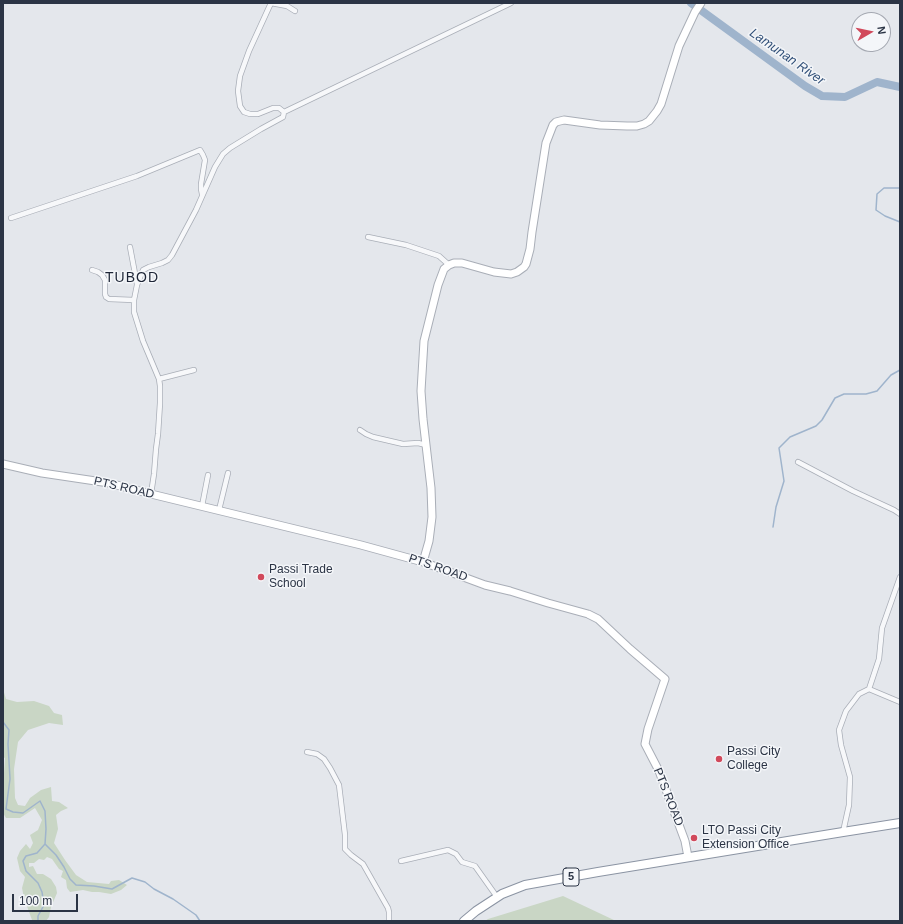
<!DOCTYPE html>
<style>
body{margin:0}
#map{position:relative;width:903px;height:924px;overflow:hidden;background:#e4e7ec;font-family:Arial,sans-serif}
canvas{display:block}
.frame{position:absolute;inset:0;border:4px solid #2b3445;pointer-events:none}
.north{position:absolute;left:851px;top:12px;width:40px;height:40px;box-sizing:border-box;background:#f4f6f9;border:1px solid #a4a8b1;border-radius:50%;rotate:81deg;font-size:11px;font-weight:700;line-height:16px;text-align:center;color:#2b3445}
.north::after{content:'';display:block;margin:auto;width:14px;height:18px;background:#d1495b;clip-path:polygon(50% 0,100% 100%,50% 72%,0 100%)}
.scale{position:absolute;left:12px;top:894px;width:66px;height:18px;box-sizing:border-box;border:2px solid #2b3445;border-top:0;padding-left:5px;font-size:12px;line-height:14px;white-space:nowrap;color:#2b3445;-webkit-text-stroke:3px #f4f6f9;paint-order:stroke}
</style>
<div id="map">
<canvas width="903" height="924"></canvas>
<div class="frame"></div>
<div class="north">N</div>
<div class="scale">100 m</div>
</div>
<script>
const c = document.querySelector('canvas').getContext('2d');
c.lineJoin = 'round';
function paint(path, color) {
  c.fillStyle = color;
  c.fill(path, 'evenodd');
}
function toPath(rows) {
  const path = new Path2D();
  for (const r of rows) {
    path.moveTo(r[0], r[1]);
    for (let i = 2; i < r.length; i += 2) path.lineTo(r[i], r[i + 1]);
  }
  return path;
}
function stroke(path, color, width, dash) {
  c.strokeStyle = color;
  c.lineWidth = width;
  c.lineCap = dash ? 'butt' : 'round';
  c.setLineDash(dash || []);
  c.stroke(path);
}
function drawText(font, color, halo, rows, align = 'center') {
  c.font = font + ' Arial,sans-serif';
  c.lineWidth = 3;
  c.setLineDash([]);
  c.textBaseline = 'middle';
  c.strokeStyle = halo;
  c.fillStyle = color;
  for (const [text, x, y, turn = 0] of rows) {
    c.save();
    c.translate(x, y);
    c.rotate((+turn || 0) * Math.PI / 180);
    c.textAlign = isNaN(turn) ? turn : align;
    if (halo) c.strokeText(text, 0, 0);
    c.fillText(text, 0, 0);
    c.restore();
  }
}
paint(toPath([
 [3,689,6,699,17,702,34,701,49,706,54,713,62,715,63,725,49,723,28,730,18,742,14,769,15,798,18,805,25,806,30,798,41,790,51,787,52,801,59,802,68,808,61,811,56,815,58,829,54,843,65,860,76,875,87,882,109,884,111,881,119,880,127,885,121,890,111,894,99,892,92,892,83,890,70,892,67,888,66,880,61,877,63,871,59,869,52,859,47,857,44,860,39,859,34,863,29,863,29,867,33,866,37,874,43,874,51,879,56,887,57,893,51,907,49,917,46,921,30,921,32,920,24,898,22,888,25,877,20,871,17,858,20,851,26,844,30,849,33,843,30,835,38,830,42,820,35,808,20,818,6,818,3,813,3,788,5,758,3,757],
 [563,896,616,921,485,921,488,919]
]), '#c9d6c5');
stroke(toPath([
 [900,188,884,188,877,194,876,210,885,216,900,222],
 [773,527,776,507,784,481,779,448,790,437,816,426,822,420,835,398,844,394,866,394,877,391,891,375,900,370],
 [3,722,9,730,8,744,10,779,6,809,13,812,23,813,40,801,45,811,46,829,45,844,37,853,26,856,23,861,26,871,38,883,42,892,44,905,38,916,38,921],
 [45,844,56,855,64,867,70,879,76,885,94,886,112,889,132,878,145,882,154,889,173,899,196,915,200,921]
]), '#9fb4cc', 1.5);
stroke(toPath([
 [691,3,805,86,822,96,845,97,877,82,900,87]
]), '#9fb4cc', 8);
const minor = toPath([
 [271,3,287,6,295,11],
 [284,112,511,3],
 [11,218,137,176,200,150,203,155,205,160,201,184,201,189,202,194],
 [368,237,406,245,439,256,449,265],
 [130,247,137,284],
 [92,270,98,272,102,275,105,280,105,294,106,297,109,299,134,300],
 [159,379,194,370],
 [360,430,366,434,373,437,403,444,418,443,426,445],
 [798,462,853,491,894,510,900,514],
 [151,494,154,474,156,449,158,434,160,403,160,386,159,379,143,341,134,312,134,300,137,285,143,270,149,267,162,263,168,260,172,255,196,210,215,167,223,154,230,148,261,129,283,117,284,112,279,108,273,108,258,114,250,114,244,112,240,106,238,91,240,76,249,51,271,3],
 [202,506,208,475],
 [219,510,228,473],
 [869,689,900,702],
 [307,752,317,754,324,759,330,768,339,785,345,835,345,849,351,855,363,864,367,871,388,908,389,912,389,921],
 [843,832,849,805,850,777,841,745,839,730,846,711,859,694,869,689,879,659,882,628,900,577],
 [401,861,448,850,456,854,462,862,475,866,497,897]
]);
const secondary = toPath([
 [3,464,42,473,109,483,151,494,361,545,423,562,485,585,510,591,548,603,588,614,598,619,630,649,665,679,648,729,645,744,659,771,685,841,688,857],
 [423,562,429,541,432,517,431,488,423,419,421,391,424,341,438,285,444,269,449,265,454,263,462,263,494,272,511,274,517,272,524,267,526,264,530,249,532,232,546,143,553,125,556,122,564,120,600,125,627,126,637,126,644,124,649,121,657,111,661,104,679,46,695,12,701,3]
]);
const trunk = toPath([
 [464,921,476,911,502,894,525,885,598,872,843,832,900,823]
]);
stroke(minor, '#a9aeb7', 6);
stroke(secondary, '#a9aeb7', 9);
stroke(trunk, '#8b94a3', 10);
stroke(minor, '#f7f8fa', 4.5);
stroke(secondary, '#fff', 7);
stroke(trunk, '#fff', 8);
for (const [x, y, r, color] of [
 [261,577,4,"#d1495b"],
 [719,759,4,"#d1495b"],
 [694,838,4,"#d1495b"]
]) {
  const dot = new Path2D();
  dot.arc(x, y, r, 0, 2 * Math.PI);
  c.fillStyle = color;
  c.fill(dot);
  stroke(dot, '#f4f6f9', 1.5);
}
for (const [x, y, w] of [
 [571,877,16]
]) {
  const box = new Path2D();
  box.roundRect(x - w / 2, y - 9, w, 18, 3);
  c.fillStyle = '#f4f6f9';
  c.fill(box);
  stroke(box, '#2b3445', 1);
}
drawText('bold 11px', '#2b3445', null, [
 ["5",571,877]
]);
drawText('12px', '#2b3445', '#f4f6f9', [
 ["PTS ROAD",124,488,13],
 ["PTS ROAD",438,568,19],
 ["PTS ROAD",668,797,68]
]);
drawText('12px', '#2b3445', '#f4f6f9', [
 ["Passi Trade",269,570],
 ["School",269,584],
 ["Passi City",727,752],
 ["College",727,766],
 ["LTO Passi City",702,831],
 ["Extension Office",702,845]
], 'left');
drawText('italic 13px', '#34527a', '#f4f6f9', [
 ["Lamunan River",787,57,35]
]);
c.letterSpacing = '1px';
drawText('14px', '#1d2536', '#f4f6f9', [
 ["TUBOD",132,278]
]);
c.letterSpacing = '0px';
</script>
